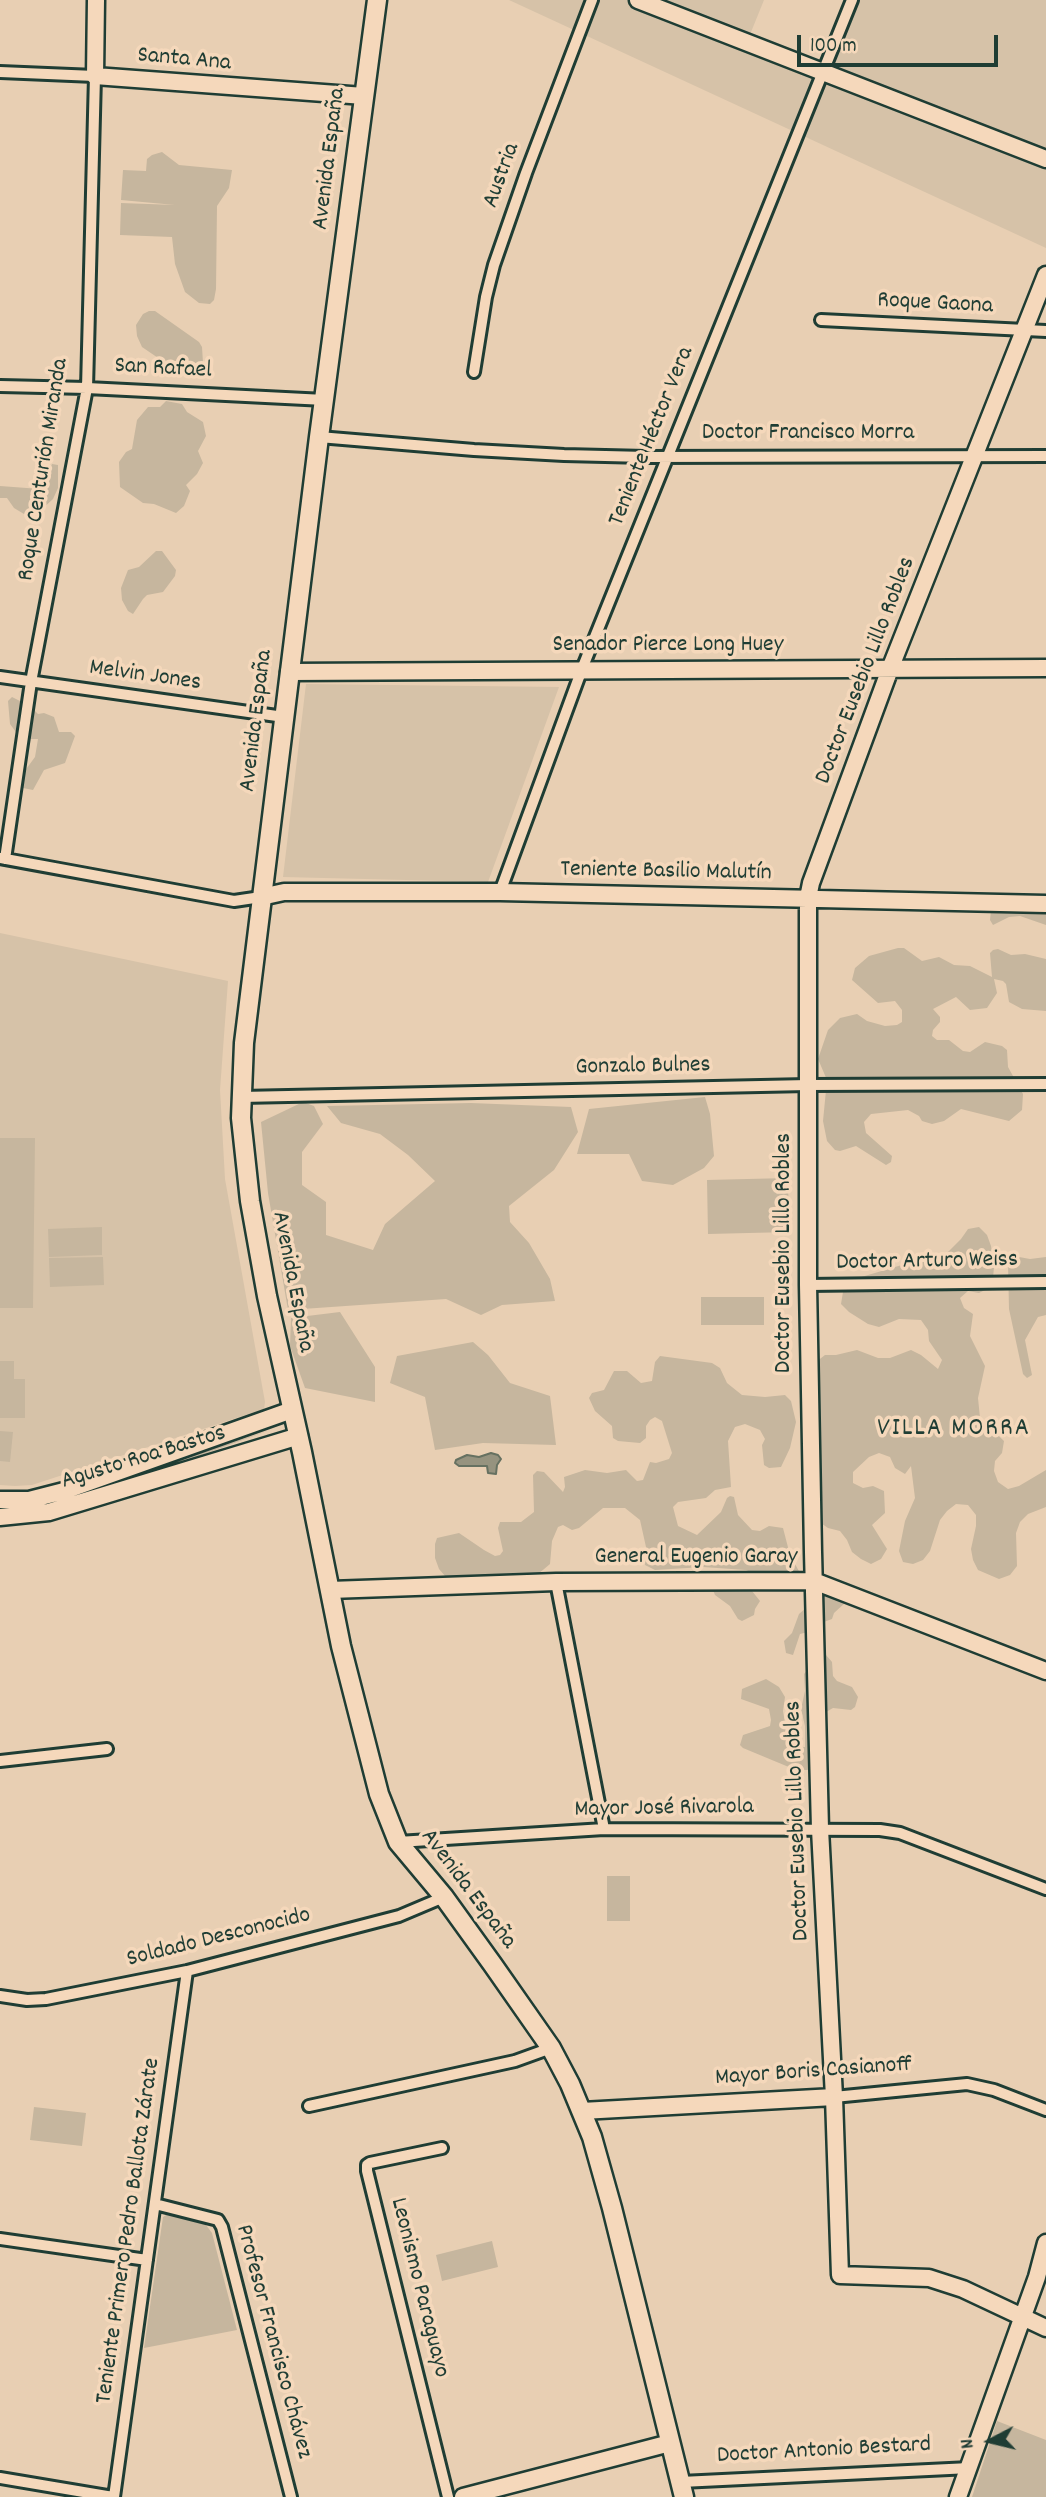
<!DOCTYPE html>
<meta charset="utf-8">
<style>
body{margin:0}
#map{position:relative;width:1046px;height:2497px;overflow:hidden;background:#e8cfb3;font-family:Dekko,sans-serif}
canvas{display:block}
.north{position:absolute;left:955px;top:2406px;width:70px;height:70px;-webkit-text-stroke:5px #f5d8bb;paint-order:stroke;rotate:263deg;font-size:19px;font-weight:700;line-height:28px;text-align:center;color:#1f3d34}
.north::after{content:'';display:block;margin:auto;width:24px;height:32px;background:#1f3d34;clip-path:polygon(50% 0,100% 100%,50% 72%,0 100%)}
.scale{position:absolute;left:797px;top:35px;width:201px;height:32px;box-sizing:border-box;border:4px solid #1f3d34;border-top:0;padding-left:9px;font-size:21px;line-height:24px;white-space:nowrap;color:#1f3d34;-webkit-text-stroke:5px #f5d8bb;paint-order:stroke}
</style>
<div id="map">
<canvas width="1046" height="2497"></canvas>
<div class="north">N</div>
<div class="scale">100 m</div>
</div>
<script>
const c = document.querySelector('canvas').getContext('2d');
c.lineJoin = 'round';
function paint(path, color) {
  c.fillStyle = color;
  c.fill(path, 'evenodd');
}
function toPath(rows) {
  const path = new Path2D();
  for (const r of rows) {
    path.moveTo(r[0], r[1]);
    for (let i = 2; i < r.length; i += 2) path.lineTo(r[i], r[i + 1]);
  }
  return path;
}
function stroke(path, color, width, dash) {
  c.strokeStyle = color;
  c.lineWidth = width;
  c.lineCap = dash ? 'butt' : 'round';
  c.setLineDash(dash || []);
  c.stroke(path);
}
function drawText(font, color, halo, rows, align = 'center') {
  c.font = font + ' Dekko,sans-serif';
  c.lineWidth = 7;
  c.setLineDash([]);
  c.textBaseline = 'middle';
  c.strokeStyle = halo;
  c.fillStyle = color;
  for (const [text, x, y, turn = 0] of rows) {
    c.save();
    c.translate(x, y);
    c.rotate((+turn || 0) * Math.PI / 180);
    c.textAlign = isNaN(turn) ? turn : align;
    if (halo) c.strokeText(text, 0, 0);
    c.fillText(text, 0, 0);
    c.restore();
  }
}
paint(toPath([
 [509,0,764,0,747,42,822,72,852,0,1046,0,1046,248],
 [306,684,559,687,488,882,283,877],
 [0,933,228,981,220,1090,225,1179,265,1402,264,1409,32,1485,15,1486,0,1485]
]), '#d6c2a8');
paint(toPath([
 [162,152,179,165,232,170,229,188,217,206,216,289,214,300,210,304,199,303,185,292,175,264,172,237,120,235,121,203,175,205,121,200,123,170,146,171,147,159,152,155],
 [149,311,155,311,199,342,202,347,203,363,193,376,170,366,142,347,137,336,136,325,143,314],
 [166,401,182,404,187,412,203,422,206,436,198,451,203,463,197,474,186,485,190,491,184,506,176,513,154,504,143,503,120,487,119,462,126,452,132,449,137,420,148,407,160,407],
 [52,464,58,465,58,488,53,499,40,511,24,514,14,508,7,498,0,498,0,486,40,489,46,480],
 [156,551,162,551,176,570,175,576,163,592,147,595,143,599,133,614,128,611,122,600,121,588,128,570,139,567],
 [12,697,30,706,38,714,44,713,54,717,59,732,71,732,75,736,65,763,44,770,33,790,23,788,20,783,24,772,35,757,38,739,21,739,10,724,8,701],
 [1046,906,1046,925,1020,916,1009,917,993,925,990,920,991,910],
 [898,948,904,948,922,961,939,957,954,965,970,966,992,977,990,953,993,950,998,949,1011,955,1025,954,1046,959,1046,1011,1022,1009,1009,1002,1006,984,1003,981,994,979,997,993,987,1008,970,1010,956,997,933,1009,940,1017,940,1022,933,1030,932,1036,937,1040,949,1040,963,1051,970,1052,985,1042,1002,1046,1007,1050,1008,1067,1023,1094,1022,1110,1009,1121,961,1109,944,1121,932,1124,922,1121,919,1116,908,1110,871,1114,864,1122,866,1133,892,1156,891,1162,886,1165,856,1146,840,1151,835,1150,827,1141,823,1121,827,1080,818,1059,828,1030,840,1018,857,1014,867,1021,885,1026,897,1025,902,1022,902,1010,895,1001,878,1003,852,980,855,968,869,956],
 [705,1097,710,1114,714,1156,704,1168,673,1185,642,1181,629,1154,577,1154,589,1109],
 [303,1102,314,1106,323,1124,302,1152,302,1185,326,1202,326,1235,373,1250,385,1224,435,1181,408,1155,380,1134,341,1123,327,1106,471,1103,571,1107,578,1132,554,1170,509,1206,510,1222,529,1243,550,1279,555,1301,502,1305,481,1315,446,1299,288,1310,268,1193,261,1122],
 [0,1138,35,1138,33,1308,0,1308],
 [788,1178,789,1232,708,1234,707,1180],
 [102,1227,102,1255,49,1257,48,1229],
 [979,1227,987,1235,991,1246,994,1267,993,1278,989,1288,979,1293,968,1291,960,1298,964,1308,973,1314,970,1336,985,1366,978,1398,980,1418,1004,1441,1002,1453,995,1461,994,1471,998,1482,1008,1489,1019,1486,1046,1470,1046,1507,1028,1514,1020,1522,1016,1533,1017,1566,1010,1575,999,1579,978,1570,973,1560,971,1549,976,1526,976,1515,968,1505,956,1504,947,1511,940,1520,930,1551,923,1560,913,1564,903,1562,899,1551,905,1521,915,1498,911,1466,905,1474,895,1468,890,1457,879,1453,869,1457,853,1472,853,1483,863,1488,873,1486,884,1491,885,1513,872,1525,887,1549,881,1559,871,1564,861,1559,852,1552,847,1540,840,1531,828,1528,818,1521,816,1362,825,1355,836,1355,857,1350,878,1358,890,1358,911,1350,921,1355,938,1369,942,1360,929,1341,928,1330,921,1320,899,1319,879,1327,868,1324,849,1312,841,1304,843,1292,848,1283,858,1278,912,1262,933,1261,944,1256,961,1239,968,1229],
 [103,1257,104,1285,50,1287,49,1258],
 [1019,1257,1030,1259,1046,1257,1046,1315,1038,1317,1025,1340,1032,1375,1027,1378,1023,1374,1009,1309,1008,1263,1010,1258],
 [701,1297,764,1297,764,1325,701,1325],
 [340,1312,375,1367,375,1402,305,1388,290,1346,291,1318],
 [473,1342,488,1355,510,1383,550,1396,556,1445,483,1443,435,1450,425,1397,390,1383,397,1356],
 [660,1356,712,1363,720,1368,727,1383,742,1395,765,1397,785,1395,791,1401,796,1422,790,1448,781,1467,769,1468,764,1465,762,1445,765,1439,760,1430,745,1424,735,1427,728,1441,731,1487,715,1490,706,1498,678,1502,673,1507,678,1526,697,1535,721,1512,727,1498,730,1496,734,1497,738,1515,752,1530,760,1531,769,1526,783,1528,790,1555,800,1573,802,1582,765,1589,753,1573,746,1570,703,1567,655,1570,645,1565,646,1547,640,1520,625,1508,603,1508,579,1528,572,1530,563,1525,558,1527,552,1541,550,1564,537,1575,450,1579,445,1576,439,1569,435,1558,435,1544,437,1538,459,1533,484,1550,495,1556,500,1555,503,1551,498,1528,500,1522,521,1522,534,1512,533,1475,537,1471,544,1472,563,1492,565,1487,564,1477,585,1470,607,1473,626,1470,637,1481,643,1480,650,1462,656,1463,669,1459,672,1453,662,1421,655,1417,650,1420,646,1426,646,1438,640,1443,618,1441,613,1438,612,1426,595,1411,589,1398,592,1393,604,1390,614,1371,627,1371,641,1383,652,1381,655,1362],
 [0,1361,14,1361,14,1379,25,1379,25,1418,0,1418],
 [270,1430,171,1466,40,1511,39,1507],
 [0,1431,13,1432,10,1462,0,1461],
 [711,1585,748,1586,760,1601,755,1609,754,1615,742,1621,738,1619,730,1606,715,1595],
 [828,1591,846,1602,834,1613,832,1619,821,1623,812,1631,800,1634,793,1655,786,1653,784,1641,792,1633,799,1614,807,1607,813,1596],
 [826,1655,832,1662,833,1676,837,1681,852,1687,858,1697,855,1707,851,1710,833,1708,826,1712,811,1770,796,1770,743,1748,740,1745,743,1735,770,1726,771,1720,769,1709,741,1699,742,1689,766,1679,779,1687,785,1697,783,1711,788,1741,796,1748,805,1747,805,1726,801,1709,805,1691,804,1674,819,1656],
 [607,1876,630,1876,630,1921,607,1921],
 [34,2107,86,2113,82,2146,30,2140],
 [172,2211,203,2221,212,2233,237,2330,144,2348,163,2217],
 [492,2241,498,2267,442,2281,436,2255],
 [997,2421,1046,2440,1046,2497,972,2497]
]), '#c6b69e');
const water = toPath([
 [491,1453,498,1455,501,1459,497,1465,496,1474,488,1473,487,1466,459,1466,455,1463,456,1460,467,1455,479,1457,491,1453]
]);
paint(water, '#96937f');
stroke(water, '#667161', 2);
const street = toPath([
 [0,72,95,76,87,388,31,682,5,859],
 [821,320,1046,331],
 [474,372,486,297,494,265,526,173,592,0],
 [0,386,87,388,325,400],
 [319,437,474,450,564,455,646,457,1046,456],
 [0,677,284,717],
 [0,858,234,901,261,897],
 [500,892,582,669,852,0],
 [241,1097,808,1085,1046,1084],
 [808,1285,1046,1282],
 [556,1582,604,1829],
 [0,1761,107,1749],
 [398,1842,604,1829,880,1830,900,1833,1046,1889],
 [0,1996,27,2000,46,1999,187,1971,399,1916,444,1897],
 [834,2097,967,2084,994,2090,1046,2110],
 [309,2106,515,2061,551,2048],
 [442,2148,370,2163,367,2165,367,2171,448,2497],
 [155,2204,218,2220,222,2227,291,2497],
 [0,2239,147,2260],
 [0,2478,113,2497],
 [681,2482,970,2468],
 [114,2497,187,1971]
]);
const secondary = toPath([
 [96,0,95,76,364,96],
 [638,0,1046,159],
 [1046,275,890,669,811,883,808,898,808,1285,813,1552,820,1829,834,2097,840,2275,929,2278,963,2289,1046,2328],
 [289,672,1046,668],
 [261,897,284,892,500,892,1046,904],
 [0,1500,29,1500,64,1491,292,1410],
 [0,1517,49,1512,299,1436],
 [330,1590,556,1582,814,1581,1046,1671],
 [582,2111,834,2097],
 [463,2497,670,2443],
 [958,2497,1037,2277,1046,2243]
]);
const primary = toPath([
 [377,0,319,437,244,1043,241,1118,250,1201,267,1296,302,1452,341,1646,379,1794,398,1842,444,1897,493,1965,551,2048,570,2084,592,2137,612,2208,684,2497]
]);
stroke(street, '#1f3d34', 16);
stroke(secondary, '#1f3d34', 21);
stroke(primary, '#1f3d34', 23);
stroke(street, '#f5d8bb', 10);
stroke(secondary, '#f5d8bb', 16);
stroke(primary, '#f5d8bb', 18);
drawText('24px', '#1f3d34', '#f5d8bb', [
 ["Santa Ana",184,61,5],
 ["Avenida España",331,159,-83],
 ["Austria",503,176,-70],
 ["Roque Gaona",935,305,3],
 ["San Rafael",163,370,3],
 ["Doctor Francisco Morra",808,435],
 ["Teniente Héctor Vera",653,437,-68],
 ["Roque Centurión Miranda",45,470,-81],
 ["Senador Pierce Long Huey",668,647],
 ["Doctor Eusebio Lillo Robles",867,671,-69],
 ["Melvin Jones",145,677,8],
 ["Avenida España",258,721,-83],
 ["Teniente Basilio Malutín",666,873,1],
 ["Gonzalo Bulnes",643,1068,-1],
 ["Doctor Eusebio Lillo Robles",786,1253,-90],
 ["Doctor Arturo Weiss",927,1263,-1],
 ["Avenida España",291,1282,79],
 ["Agusto Roa Bastos",144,1459,-17],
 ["General Eugenio Garay",696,1559],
 ["Mayor José Rivarola",664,1810,-1],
 ["Doctor Eusebio Lillo Robles",799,1821,-92],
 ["Avenida España",467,1890,53],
 ["Soldado Desconocido",219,1939,-14],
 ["Mayor Boris Casianoff",814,2073,-4],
 ["Teniente Primero Pedro Ballota Zárate",130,2231,-82],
 ["Leonismo Paraguayo",418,2288,76],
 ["Profesor Francisco Chávez",272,2342,75],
 ["Doctor Antonio Bestard",824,2452,-3]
]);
c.letterSpacing = '2px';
drawText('26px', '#1f3d34', '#f5d8bb', [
 ["VILLA MORRA",954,1430]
]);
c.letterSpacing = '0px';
</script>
